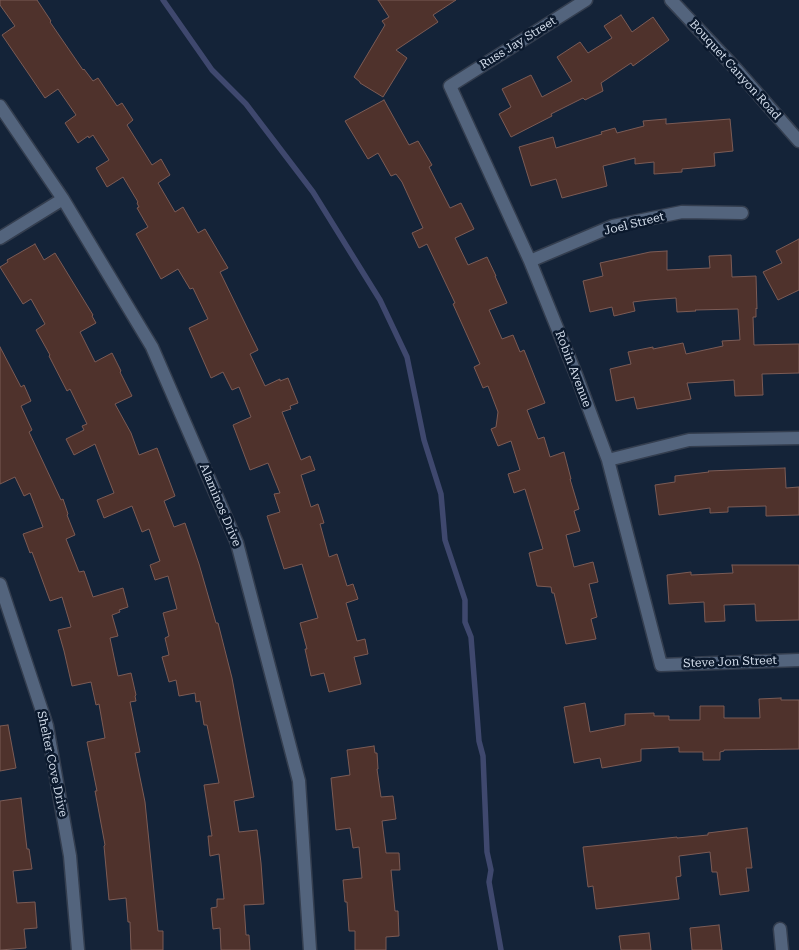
<!DOCTYPE html>
<style>
body{margin:0}
canvas{display:block;background:#142338}
</style>
<canvas width="799" height="950"></canvas>
<script>
const c = document.querySelector('canvas').getContext('2d');
c.lineJoin = 'round';
function toPath(rows) {
  const path = new Path2D();
  for (const r of rows) {
    path.moveTo(r[0], r[1]);
    for (let i = 2; i < r.length; i += 2) path.lineTo(r[i], r[i + 1]);
  }
  return path;
}
function stroke(path, color, width, dash) {
  c.strokeStyle = color;
  c.lineWidth = width;
  c.lineCap = dash ? 'butt' : 'round';
  c.setLineDash(dash || []);
  c.stroke(path);
}
function paint(path, color) {
  c.fillStyle = color;
  c.fill(path, 'evenodd');
}
function drawText(font, color, halo, rows, align = 'center') {
  c.font = font + ' "Roboto Serif",serif';
  c.lineWidth = 5;
  c.setLineDash([]);
  c.textBaseline = 'middle';
  c.strokeStyle = halo;
  c.fillStyle = color;
  for (const [text, x, y, turn = 0] of rows) {
    c.save();
    c.translate(x, y);
    c.rotate((+turn || 0) * Math.PI / 180);
    c.textAlign = isNaN(turn) ? turn : align;
    if (halo) c.strokeText(text, 0, 0);
    c.fillText(text, 0, 0);
    c.restore();
  }
}
stroke(toPath([
 [163,0,212,70,246,104,313,192,380,300,407,357,424,440,441,494,445,540,465,600,465,622,471,637,479,741,483,756,487,852,491,870,489,882,501,950]
]), '#3f486e', 5.5);
const building = toPath([
 [0,0,37,0,51,21,50,22,83,70,84,69,93,81,98,78,117,106,122,103,133,120,127,125,152,165,161,159,170,175,158,183,175,212,183,207,198,233,205,229,228,268,220,272,258,350,250,354,265,386,280,379,280,381,288,378,298,403,290,406,291,409,282,412,301,460,310,456,315,470,301,475,311,507,318,504,324,523,320,524,329,557,337,554,347,586,353,584,358,599,346,603,357,641,365,639,368,654,354,657,361,684,329,692,324,673,311,676,305,649,307,649,300,623,318,618,302,564,284,569,267,516,280,512,274,494,280,493,268,463,250,470,233,425,251,417,239,387,232,390,223,372,211,378,189,328,208,319,193,288,190,289,178,269,161,279,136,234,148,227,137,208,139,207,137,203,138,202,123,177,107,187,96,168,109,160,93,135,89,138,88,136,78,143,65,123,76,115,58,89,45,98,28,73,2,35,15,26,0,5,0,0],
 [378,0,456,0,433,15,438,22,396,50,407,58,383,97,360,83,360,82,354,77,385,25,382,21,389,17,378,0],
 [621,15,632,32,653,17,669,40,633,66,631,63,601,83,603,91,585,100,583,98,551,114,552,116,511,137,499,114,511,107,502,89,531,75,542,97,572,81,557,57,580,42,588,53,612,38,604,26,621,15],
 [384,100,409,145,418,141,432,165,429,167,450,208,461,203,474,229,455,238,468,265,487,257,496,276,495,276,507,303,489,310,502,339,513,335,520,352,524,350,545,403,527,410,538,439,544,437,550,457,564,452,571,479,570,479,579,509,574,511,580,531,566,535,574,567,593,562,598,582,589,584,597,617,591,619,596,639,566,644,554,593,552,593,551,587,537,586,529,553,543,549,525,489,514,493,508,474,520,470,511,441,498,446,491,429,496,427,498,412,488,386,483,388,474,367,480,364,453,304,455,303,427,244,419,248,412,233,423,228,402,182,396,174,391,176,378,153,368,159,345,121,384,100],
 [666,119,666,124,730,119,733,151,714,153,715,166,682,169,682,172,654,174,654,162,635,164,635,158,603,166,607,186,562,198,556,179,531,186,519,147,553,137,556,148,602,134,601,132,615,128,617,133,644,126,643,121,666,119],
 [799,239,799,290,778,300,763,272,782,263,776,251,799,239],
 [35,244,44,260,55,253,93,315,92,316,96,323,80,332,95,362,112,353,121,371,120,372,132,396,115,404,131,433,139,455,157,448,175,496,164,501,174,527,185,523,199,564,216,623,218,623,232,678,254,797,234,801,239,832,257,830,261,863,264,904,244,905,246,935,249,935,250,950,221,950,220,928,213,929,211,908,217,907,217,899,224,899,219,854,210,856,208,836,212,836,204,785,219,783,207,725,204,725,200,701,196,702,195,693,179,696,176,680,169,682,162,657,169,655,165,638,169,636,163,613,177,609,168,576,155,580,150,565,160,561,149,529,142,532,132,506,104,518,97,500,114,493,95,444,74,455,66,439,84,430,82,426,87,424,70,389,67,391,49,356,50,355,36,330,45,324,31,299,23,304,0,267,8,262,7,260,35,244],
 [667,251,667,270,710,268,709,256,731,255,732,277,756,276,757,309,756,308,756,317,753,317,754,345,799,344,799,373,762,374,763,395,735,396,734,380,687,383,691,399,637,409,634,397,616,401,610,369,631,364,628,352,653,347,653,349,683,343,686,354,723,346,722,341,740,340,738,309,695,310,696,311,677,312,676,298,649,300,633,302,635,311,614,316,612,307,590,312,583,281,603,276,600,263,650,252,667,251],
 [0,347,21,387,24,385,31,401,21,406,32,430,29,432,61,500,63,499,68,514,67,515,75,535,66,539,79,572,84,571,93,597,123,588,128,607,119,610,120,612,112,615,118,636,110,638,118,676,131,673,136,695,135,696,136,701,130,702,140,752,135,753,145,802,158,931,163,931,163,950,131,950,130,922,128,922,126,898,109,900,104,846,105,845,95,791,97,791,87,742,105,738,99,704,96,705,91,682,72,686,64,651,58,630,71,627,62,597,50,601,32,552,30,553,23,534,43,527,30,493,24,496,15,477,0,484,0,347],
 [785,468,786,488,799,487,799,515,766,516,766,506,728,507,728,512,710,513,710,508,659,515,655,485,675,482,675,476,709,472,708,471,785,468],
 [732,565,799,565,799,620,756,621,755,604,724,605,725,621,705,622,704,602,669,604,667,575,691,572,691,575,733,573,732,565],
 [781,698,781,700,799,700,799,749,724,750,724,751,720,752,720,760,703,760,703,752,679,752,679,747,641,749,641,761,602,768,600,758,574,763,564,707,585,703,590,732,625,725,625,714,654,713,654,716,669,716,669,720,700,720,700,706,724,706,724,718,760,718,759,699,781,698],
 [8,725,16,768,0,771,0,726,8,725],
 [374,746,375,753,377,753,378,769,377,769,381,797,393,796,396,819,382,821,386,853,399,853,400,870,391,870,395,911,398,911,399,936,386,937,386,950,355,950,355,931,349,931,347,902,345,902,343,880,362,878,359,847,353,848,350,828,336,830,331,778,350,775,347,750,374,746],
 [21,798,27,849,29,849,32,869,13,871,17,903,35,902,37,928,24,929,26,948,0,950,0,801,21,798],
 [747,828,752,868,746,868,749,891,720,895,717,872,712,872,710,852,679,856,681,876,676,877,679,899,596,909,593,886,588,887,583,847,677,837,677,838,708,835,708,833,747,828],
 [719,925,722,950,692,950,690,928,719,925],
 [649,933,651,950,621,950,619,936,649,933]
]);
paint(building, '#4f322c');
stroke(building, '#7b5b55', 1);
const street = toPath([
 [586,0,450,86,530,261,577,377,608,460,661,665,799,660],
 [0,106,63,199,152,347,237,543,299,781,310,950],
 [0,238,63,199],
 [530,261,613,226,682,212,742,213],
 [608,460,689,440,799,438],
 [0,584,47,726,70,856,78,950],
 [780,929,782,950]
]);
const secondary = toPath([
 [671,0,736,69,799,141]
]);
stroke(street, '#343e4f', 15);
stroke(secondary, '#343e4f', 15);
stroke(street, '#53647d', 12);
stroke(secondary, '#53647d', 12);
drawText('12px', '#d2dcea', '#0b192d', [
 ["Russ Jay Street",518,43,-32],
 ["Bouquet Canyon Road",735,70,48],
 ["Joel Street",634,224,-14],
 ["Robin Avenue",573,369,69],
 ["Alaminos Drive",220,505,67],
 ["Steve Jon Street",730,662,-2],
 ["Shelter Cove Drive",52,764,78]
]);
</script>
